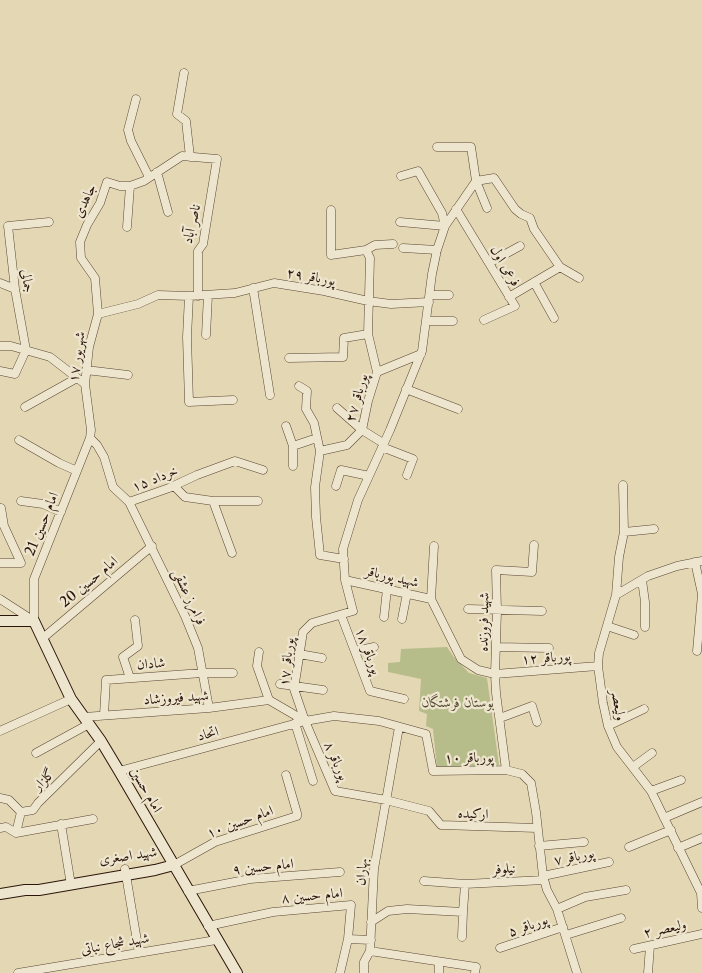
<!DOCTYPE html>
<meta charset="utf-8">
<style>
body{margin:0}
canvas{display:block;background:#e4d7b3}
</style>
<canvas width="702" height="973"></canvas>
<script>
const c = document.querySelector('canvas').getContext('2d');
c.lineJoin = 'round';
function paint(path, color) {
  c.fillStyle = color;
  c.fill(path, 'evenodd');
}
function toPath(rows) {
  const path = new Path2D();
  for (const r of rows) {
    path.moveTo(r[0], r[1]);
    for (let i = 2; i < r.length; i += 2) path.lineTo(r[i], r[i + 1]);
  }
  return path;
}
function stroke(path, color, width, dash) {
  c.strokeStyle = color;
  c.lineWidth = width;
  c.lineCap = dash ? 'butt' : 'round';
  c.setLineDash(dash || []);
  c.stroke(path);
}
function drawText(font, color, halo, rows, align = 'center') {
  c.font = font + ' "Libre Caslon Text",Amiri,serif';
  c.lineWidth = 4.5;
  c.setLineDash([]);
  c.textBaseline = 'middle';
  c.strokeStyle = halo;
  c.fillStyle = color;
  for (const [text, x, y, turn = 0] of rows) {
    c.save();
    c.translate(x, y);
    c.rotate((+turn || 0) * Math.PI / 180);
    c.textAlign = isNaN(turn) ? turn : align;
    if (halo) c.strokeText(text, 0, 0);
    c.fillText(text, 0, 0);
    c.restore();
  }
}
paint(toPath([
 [447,647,453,656,469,673,487,678,499,765,437,768,433,729,426,726,427,714,419,711,421,679,388,672,388,663,400,662,401,649]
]), '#b7bd8a');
const street = toPath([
 [184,73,177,114,186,121,190,157],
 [136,99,128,130,131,141,149,177],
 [437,147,471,147,476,181,487,208],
 [157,172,168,212],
 [401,176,418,171,442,213,445,226],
 [476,181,445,226,437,250,432,274,422,351,390,430,358,500,343,549,345,580,431,599,461,659,478,670,495,674,598,666],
 [476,181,494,178,515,209,521,214,530,218,534,229,560,267,579,278],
 [456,209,515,306,484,320],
 [331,210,331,255,366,250,375,245,393,244],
 [400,222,445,226],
 [127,227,130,186],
 [403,248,437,250],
 [366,250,370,258,368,334,377,372],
 [489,263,520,246],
 [534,282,554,318],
 [0,283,15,289],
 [253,288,270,395],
 [430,295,449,295],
 [189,296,187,337,189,402,233,400],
 [509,297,560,267],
 [98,314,138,304,158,295,189,296,235,293,274,283,324,291,368,301,391,304,429,302],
 [426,321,453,321],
 [206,335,208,295],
 [0,346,11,346,50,357,85,384],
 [289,358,343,357,344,338,368,334],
 [86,370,128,375],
 [0,371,15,374,26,350,15,289,8,226,49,222],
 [299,386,307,391,306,409,314,423,320,451,315,487,316,517,320,555,344,559],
 [406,389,458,409],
 [25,407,77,378],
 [337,408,362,430,383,443],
 [286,426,293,446,293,466],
 [90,438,97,445,104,457,113,487,129,502,169,488,197,475,235,461,263,470],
 [19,440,59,463,77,471],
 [293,446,317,438],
 [382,447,413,459,407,475],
 [320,451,347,445,362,430,368,401,377,372,421,354],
 [623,485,624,532,619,557,616,595,599,653,598,666,603,703,608,726,617,747,651,791,701,893,702,908],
 [174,486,185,497,213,501,258,501],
 [336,486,341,470,369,476],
 [21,501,43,504,61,512],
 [213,501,232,553],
 [129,502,185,616,198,648,209,708],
 [624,532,654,529],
 [534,545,532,572,496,570,497,611,495,674,496,693,506,770,522,774,531,783,536,812,543,876,547,890,557,909,577,973],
 [695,562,702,594,697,651],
 [0,563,21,563,4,526,1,508],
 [345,580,353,611,312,623,303,632,294,689,305,721,335,791,386,800,429,811,441,825,537,828],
 [642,580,645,602,645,627],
 [616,595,648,576,677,566,702,561],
 [0,599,34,621],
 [431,599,434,546],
 [468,609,542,611],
 [341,615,370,691,404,699],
 [384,617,387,589],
 [402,619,407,593],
 [34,621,34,579,90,438,91,430,85,384,89,347,98,314,95,278,81,258,80,242,87,225,100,203,107,182,120,186,130,186,144,181,182,156,217,159,203,244,198,251,198,296],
 [607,626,634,635],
 [43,638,152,546],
 [496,647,549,648],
 [355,651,374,647],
 [259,652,257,666,269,700,305,721],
 [299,654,322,658],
 [130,678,123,657,138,646,135,620],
 [280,684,323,690],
 [104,715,106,680,202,673,233,673],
 [84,717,209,708,269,700],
 [500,718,532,706,537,722],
 [295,723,313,781],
 [608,726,644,709],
 [0,731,71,699],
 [36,753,89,724],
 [633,767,652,753],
 [119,771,305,721,334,716,379,721,426,734,433,771,506,770],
 [651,791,681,780],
 [0,798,9,800,21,812,33,810,38,803,101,741],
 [664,818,702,802],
 [61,824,71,885],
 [0,828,6,827,16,833,93,819],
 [16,833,21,812],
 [539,846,584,842],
 [629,847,671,830],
 [678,848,702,838],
 [174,865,215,842,297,816,297,813,286,775],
 [125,869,139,953],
 [543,876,609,862],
 [424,881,465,884,544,880],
 [188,891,250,879,340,872],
 [557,909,585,897,626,890],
 [463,912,465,884],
 [371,922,388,911,407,909,463,912,462,937],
 [208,926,273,912,351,905,348,939,340,973],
 [566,935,621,918],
 [348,939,371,940],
 [500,948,563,927],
 [634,949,702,934],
 [370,951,476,967,475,973],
 [18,973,216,940],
 [364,973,364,962,370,951,374,869,399,727],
 [439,973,439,962],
 [648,973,650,946]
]);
const secondary = toPath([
 [0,621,34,621,71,699,101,741,119,771,237,973],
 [0,894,25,890,39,890,155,870,174,865]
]);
stroke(street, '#594634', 9);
stroke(secondary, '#2b150a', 12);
stroke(street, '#ede5ce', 8);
stroke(secondary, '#ede5ce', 10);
drawText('14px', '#2b150a', '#ede5ce', [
 ["جاهدی",85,201,-65],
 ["ناصر آباد",192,224,-77],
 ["فرعی اول",505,266,59],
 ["پورباقر ۲۹",311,277,10],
 ["جمالی",27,281,83],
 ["۱۷ شهریور",77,357,-82],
 ["پورباقر ۲۷",357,398,-74],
 ["۱۵ خرداد",155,479,-21],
 ["امام حسین 21",42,524,-68],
 ["شهید پورباقر",392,577,13],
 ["امام حسین 20",89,582,-40],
 ["فرامرز عشقی",189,597,65],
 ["شهید فروزنده",484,622,-89],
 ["پورباقر ۱۸",368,651,69],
 ["پورباقر ۱۲",546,658,-4],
 ["پورباقر ۱۷",287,662,-84],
 ["شادان",151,664,-4],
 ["شهید فیروزشاد",176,698,-4],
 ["ولیعصر",618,705,80],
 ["اتحاد",208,734,-15],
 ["پورباقر ۱۰",469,758,-1],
 ["پورباقر ۸",336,761,66],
 ["گلزار",44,780,-45],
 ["امام حسین",146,790,60],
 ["ارکیده",473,814,2],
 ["امام حسین ۱۰",240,822,-20],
 ["شهید اصغری",128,856,-8],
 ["پورباقر ۷",574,857,-11],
 ["امام حسین ۹",263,867,-6],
 ["نیلوفر",504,869,-3],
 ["بهاران",362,872,-85],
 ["امام حسین ۸",312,896,-5],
 ["پورباقر ۵",528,926,-19],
 ["ولیعصر ۲",665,929,-12],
 ["شهید شجاع نباتی",115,944,-10]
]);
drawText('italic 14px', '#554730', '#ede5ce', [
 ["بوستان فرشتگان",458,703]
]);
</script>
